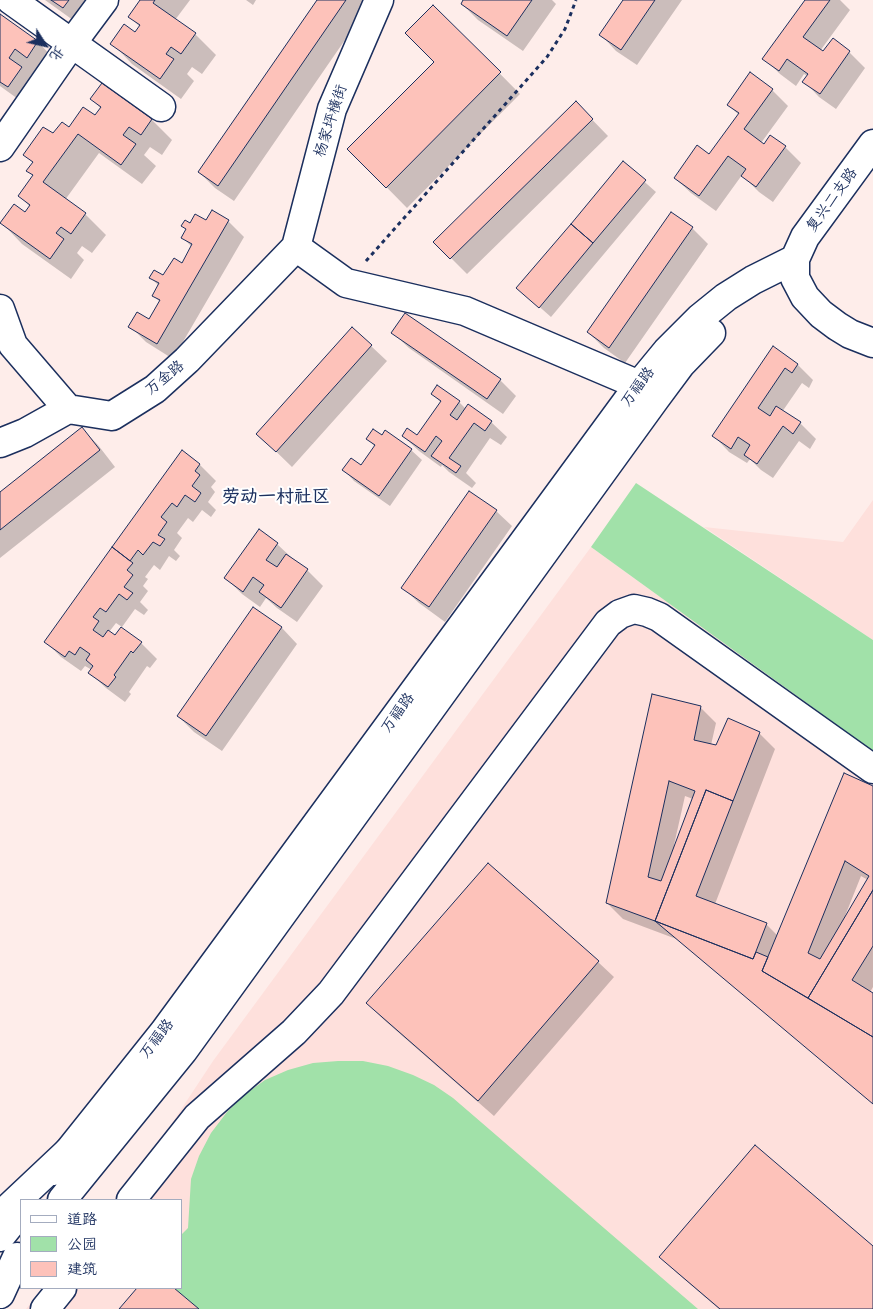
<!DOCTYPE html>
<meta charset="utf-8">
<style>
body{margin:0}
#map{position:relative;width:873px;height:1309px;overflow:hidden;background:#feedea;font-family:"Patrick Hand","LXGW WenKai TC",sans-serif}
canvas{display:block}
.legend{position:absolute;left:20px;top:1199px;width:162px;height:90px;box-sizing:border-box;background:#fff;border:1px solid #a4acbf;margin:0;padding:6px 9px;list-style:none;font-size:15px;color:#1b2f5e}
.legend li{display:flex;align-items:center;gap:10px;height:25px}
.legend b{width:25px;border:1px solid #a4acbf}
.north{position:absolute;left:20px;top:20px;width:50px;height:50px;-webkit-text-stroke:4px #fff;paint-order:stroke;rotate:125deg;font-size:14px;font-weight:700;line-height:20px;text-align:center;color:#1b2f5e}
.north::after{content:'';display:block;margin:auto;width:18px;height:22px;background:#1b2f5e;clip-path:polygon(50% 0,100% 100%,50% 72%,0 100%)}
</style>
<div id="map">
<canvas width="873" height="1309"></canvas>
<ul class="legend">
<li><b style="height:6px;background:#fff"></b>道路</li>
<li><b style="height:14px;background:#a1e1a9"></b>公园</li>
<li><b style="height:14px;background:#fdc2ba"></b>建筑</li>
</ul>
<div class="north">北</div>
</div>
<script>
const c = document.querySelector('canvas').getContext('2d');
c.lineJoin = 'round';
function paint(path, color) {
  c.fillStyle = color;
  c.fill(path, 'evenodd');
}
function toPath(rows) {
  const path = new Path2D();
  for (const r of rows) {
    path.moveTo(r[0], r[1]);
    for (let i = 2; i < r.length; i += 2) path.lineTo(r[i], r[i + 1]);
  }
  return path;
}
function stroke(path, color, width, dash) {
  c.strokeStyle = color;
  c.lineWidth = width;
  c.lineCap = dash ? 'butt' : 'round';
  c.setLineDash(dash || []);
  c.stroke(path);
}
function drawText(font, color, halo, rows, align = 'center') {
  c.font = font + ' "Patrick Hand","LXGW WenKai TC",sans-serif';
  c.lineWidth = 4;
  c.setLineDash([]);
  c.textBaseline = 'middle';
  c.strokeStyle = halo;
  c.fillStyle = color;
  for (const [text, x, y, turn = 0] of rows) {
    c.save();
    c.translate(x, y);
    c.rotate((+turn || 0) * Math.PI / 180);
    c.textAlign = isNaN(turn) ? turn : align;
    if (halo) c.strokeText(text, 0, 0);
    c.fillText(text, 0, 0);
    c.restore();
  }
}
paint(toPath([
 [873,500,873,640,704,527,843,542],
 [591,547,873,751,873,1309,26,1309,43,1288,181,1288,181,1200,114,1200,153,1152,213,1061]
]), '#fee0dc');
paint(toPath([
 [636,483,873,640,873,751,591,547],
 [338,1061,363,1061,388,1066,413,1075,434,1085,453,1098,698,1309,199,1309,174,1288,181,1288,181,1235,188,1228,191,1179,199,1156,211,1133,227,1112,244,1095,265,1080,288,1070,313,1063]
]), '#a1e1a9');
paint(toPath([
 [45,0,92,0,84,28],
 [142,0,190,0,175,20,195,34,216,55,202,74,192,67,187,74,194,81,181,99,132,64,112,43,136,33,140,27,130,17],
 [246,0,256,0,253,5],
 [318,0,364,0,369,5,234,201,215,188,199,172],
 [465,0,552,0,556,4,523,51,478,20,462,4],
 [624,0,682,0,637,65,616,51,601,35],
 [806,0,840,0,850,10,820,51,824,53,849,52,865,68,836,109,819,97,804,81,807,76,804,74,796,86,780,74,764,58],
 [433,6,520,94,407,208,349,149,435,62],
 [0,15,38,42,58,63,48,77,36,69,30,77,42,88,29,107,0,86],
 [102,84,152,120,172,140,162,155,150,147,144,155,156,166,142,184,99,153,65,200,85,214,106,235,92,253,82,246,77,253,84,260,71,279,22,244,2,223,26,213,30,207,20,196,34,177,28,171,33,163,25,155,53,135,96,117,101,109,92,99],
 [772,90,788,106,761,143,764,146,785,147,801,163,773,202,759,192,742,175,716,211,691,193,675,178,709,156,739,115,728,105],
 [576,103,608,136,467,274,435,242],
 [623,163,656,192,551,317,518,288],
 [213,212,228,221,244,237,173,359,146,342,130,326,149,321,160,302,153,295,159,286,151,278,164,277,182,264,192,247,183,238,187,230,182,226,207,222],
 [692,228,708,244,625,363,604,348,588,332],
 [393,333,500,380,516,396,503,414,409,348],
 [371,346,387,361,292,467,258,434],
 [773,348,798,365,813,380,809,388,802,383,782,412,800,423,816,439,810,449,799,441,773,478,761,470,750,459,747,463,729,452,714,436],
 [438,387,459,402,466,409,491,422,507,437,501,445,490,438,466,473,476,483,472,488,449,472,442,465,441,467,419,451,403,436,418,437,441,403,433,394],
 [82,429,98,445,115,467,0,558,0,494],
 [386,432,411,450,422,460,390,506,354,481,344,470,361,467,375,447,368,439,382,436],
 [182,452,200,465,216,481,211,487,215,492,208,502,216,510,211,517,202,510,193,522,188,518,177,533,182,538,174,550,180,556,176,561,169,556,160,570,154,565,145,577,148,579,143,586,148,591,140,602,148,610,144,615,135,609,122,627,116,623,109,632,116,637,141,643,157,659,150,668,147,666,129,692,131,694,125,702,106,688,90,673,92,670,85,666,81,671,61,657,45,641],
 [496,511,512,526,445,622,419,603,403,588],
 [277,544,293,559,307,570,323,586,297,622,277,608,266,598,260,607,242,594,226,578],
 [253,609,282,628,297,644,222,751,194,732,178,716],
 [700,707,716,723,711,745,716,746,759,733,775,749,715,904,766,924,778,936,873,788,873,987,870,992,873,994,873,1103,679,940,623,919,607,903],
 [685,796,693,799,675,846,674,845],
 [861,876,868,880,846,917,845,916],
 [488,865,598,962,614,977,494,1116,383,1019,368,1003],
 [873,1247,873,1309,719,1309,677,1273,661,1257]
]), '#0003');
const building = toPath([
 [51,0,69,0,63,8,51,0],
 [140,0,155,0,153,3,196,33,181,54,171,47,166,54,174,59,160,79,110,44,124,24,135,32,140,25,128,17,140,0],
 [317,0,346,0,218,186,198,172,317,0],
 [463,0,532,0,507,36,461,4,463,0],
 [623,0,655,0,621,50,599,35,623,0],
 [805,0,830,0,803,37,823,51,833,38,850,51,820,94,802,82,808,74,787,59,779,71,762,59,805,0],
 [433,5,501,72,386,188,347,149,434,62,405,33,433,5],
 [0,14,38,41,27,58,15,49,9,58,22,67,8,87,0,82,0,14],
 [750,72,773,89,744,129,764,144,770,135,786,146,756,187,741,176,746,169,728,156,699,196,674,178,697,145,709,154,739,113,727,105,750,72],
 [102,83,152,119,141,135,129,127,123,135,136,144,121,165,78,134,43,182,86,213,71,234,61,227,56,233,64,239,50,259,0,223,14,204,25,212,30,205,18,196,33,175,26,171,33,162,23,155,43,127,53,133,62,122,69,127,83,107,95,115,101,107,90,99,102,83],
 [576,101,593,119,450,259,433,242,576,101],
 [623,161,646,180,593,243,571,224,623,161],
 [212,210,229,220,157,344,128,327,137,312,149,319,160,300,152,296,159,283,149,278,154,270,163,275,174,258,182,263,192,244,181,238,186,229,181,226,185,220,190,223,195,214,206,220,212,210],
 [671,212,693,227,609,348,587,332,671,212],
 [571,224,593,243,539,308,516,288,571,224],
 [405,313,501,379,487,399,391,333,405,313],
 [352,327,372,345,276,452,256,434,352,327],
 [773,346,798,364,792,373,785,368,758,408,770,416,776,406,801,422,793,434,783,426,757,464,744,455,750,445,738,437,731,449,712,436,773,346],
 [437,385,460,401,450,415,457,420,468,404,492,421,485,431,474,423,449,458,461,466,456,473,431,456,442,441,436,436,425,452,402,436,407,428,417,435,441,401,431,394,437,385],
 [82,427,100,450,0,530,0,492,82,427],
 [373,429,382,435,385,430,412,449,379,496,342,470,351,458,361,465,375,445,366,439,373,429],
 [182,450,200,464,195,471,200,475,192,486,201,493,195,502,185,495,177,507,172,503,161,517,167,522,158,535,165,539,160,546,153,542,143,555,138,550,130,561,112,547,182,450],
 [469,491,497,510,429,607,401,588,469,491],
 [259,529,278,543,266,560,277,567,286,554,308,569,281,608,259,592,264,585,253,577,243,592,224,578,259,529],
 [112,547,133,563,127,570,133,575,124,587,133,593,127,600,119,594,106,612,100,608,93,617,99,621,93,630,103,637,108,630,115,635,121,627,142,642,133,653,131,651,114,675,116,677,108,687,88,673,93,666,86,660,90,654,80,647,75,655,69,651,65,657,44,642,112,547],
 [253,607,282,627,206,736,177,716,253,607],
 [652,694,701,706,694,740,716,745,728,718,760,732,733,801,706,790,655,921,606,903,652,694],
 [669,781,695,791,661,881,648,877,669,781],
 [844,773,873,786,873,890,808,998,762,971,844,773],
 [845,861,869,876,820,959,808,953,845,861],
 [706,790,733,801,696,896,767,923,753,959,655,921,706,790],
 [488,863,599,961,478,1101,366,1003,488,863],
 [873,890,873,946,852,980,873,993,873,1037,808,998,873,890],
 [655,921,753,959,756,952,768,957,762,971,873,1037,873,1104,655,921],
 [755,1145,873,1246,873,1309,720,1309,659,1257,755,1145],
 [137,1288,174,1288,199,1309,119,1309,137,1288]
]);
paint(building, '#fdc2ba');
stroke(building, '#1b2f5e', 1);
const minor = toPath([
 [11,0,161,107],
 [873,144,805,237,795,259,795,278,805,297,821,314,837,326,850,334,873,343],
 [0,147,72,43,104,0],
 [296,247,346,283,465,311,639,385],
 [0,309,13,345,68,409],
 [0,443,25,433,68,409,112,416,155,389,187,360,296,247,332,109,379,0],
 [53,1171,164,1032,639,385,667,351,700,318,726,297,753,280,795,259],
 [62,1200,183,1051,655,399,681,364,711,333],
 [131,1200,197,1117,294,1032,331,993,608,623,620,614,634,609,647,612,659,617,873,769],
 [0,1237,21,1211],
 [45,1309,62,1288]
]);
const major = toPath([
 [0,1216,68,1152],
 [0,1294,17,1257]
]);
stroke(minor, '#1b2f5e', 31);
stroke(major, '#1b2f5e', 31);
stroke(toPath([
 [366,261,547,57,565,29,576,0]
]), '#1b2f5e', 3, [4, 4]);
stroke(minor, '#fff', 28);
stroke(major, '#fff', 28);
drawText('15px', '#1b2f5e', '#fff', [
 ["杨家坪横街",331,121,-72],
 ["复兴二支路",832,200,-54],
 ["万金路",165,378,-39],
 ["万福路",638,387,-53],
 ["万福路",398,713,-54],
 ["万福路",157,1039,-52]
]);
drawText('bold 18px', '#1b2f5e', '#fff', [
 ["劳动一村社区",276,497]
]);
</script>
